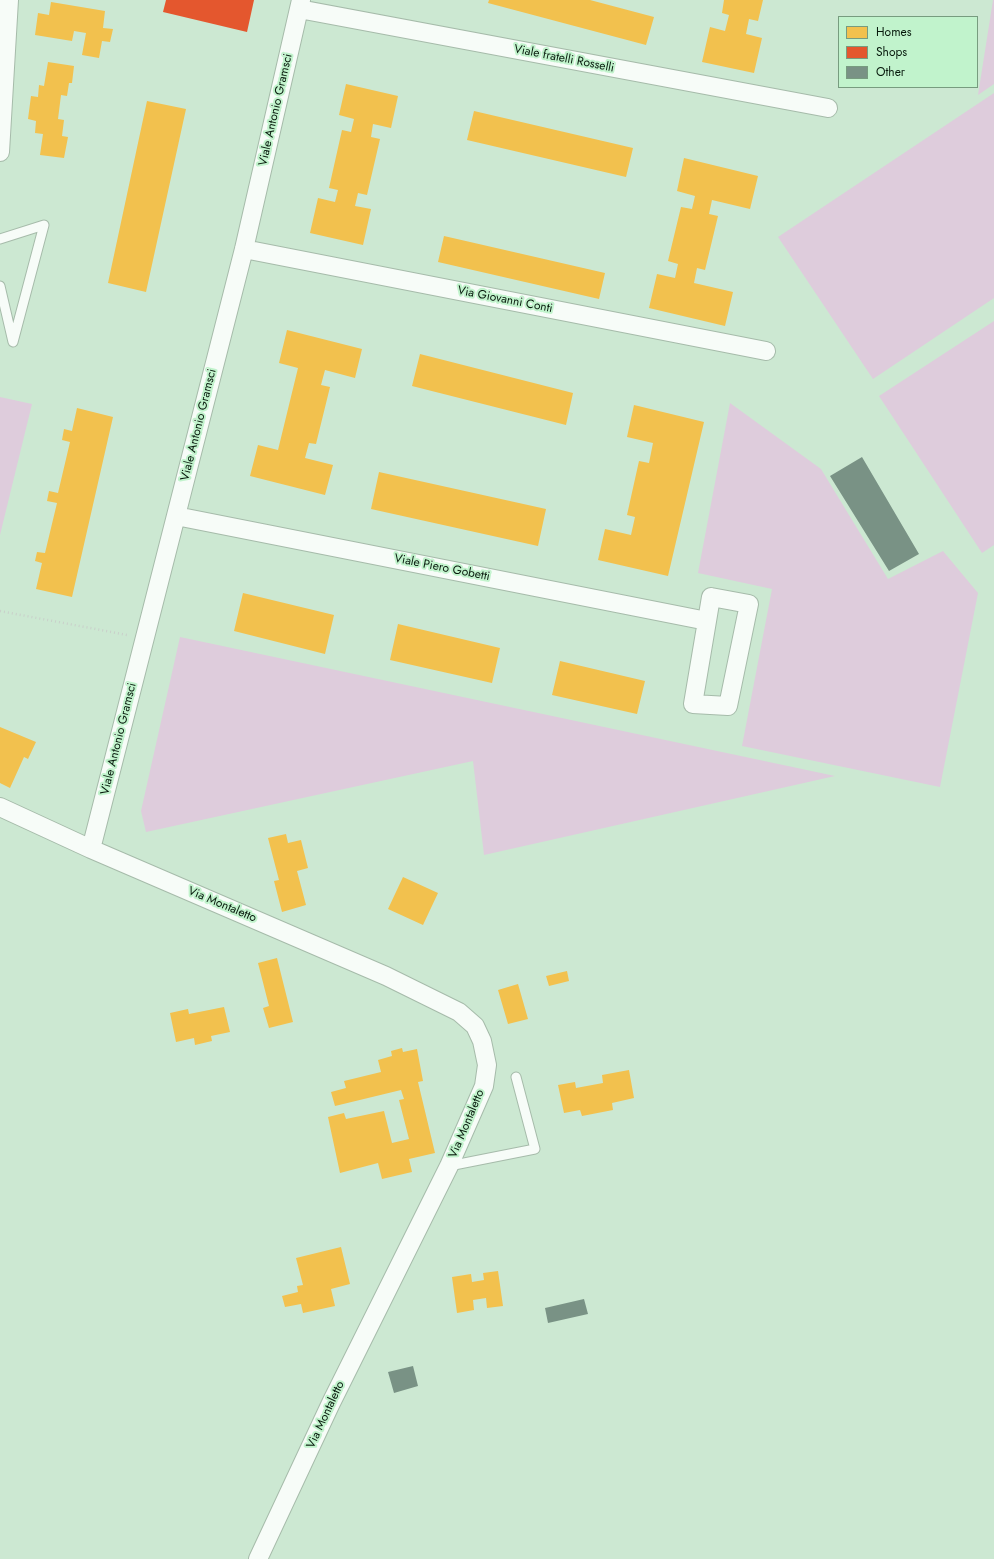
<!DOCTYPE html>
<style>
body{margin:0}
#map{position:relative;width:994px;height:1559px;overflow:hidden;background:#cce8d2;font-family:Jost,sans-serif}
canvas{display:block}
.legend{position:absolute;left:838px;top:16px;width:140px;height:72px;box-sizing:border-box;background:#c1f3cc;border:1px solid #779c7f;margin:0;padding:5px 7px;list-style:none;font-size:12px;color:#07190c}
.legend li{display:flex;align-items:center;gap:8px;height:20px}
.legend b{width:20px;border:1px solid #779c7f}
</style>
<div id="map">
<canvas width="994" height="1559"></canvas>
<ul class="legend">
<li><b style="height:11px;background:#f2c14e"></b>Homes</li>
<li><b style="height:11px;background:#e4572e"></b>Shops</li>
<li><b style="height:11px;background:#799285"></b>Other</li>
</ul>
</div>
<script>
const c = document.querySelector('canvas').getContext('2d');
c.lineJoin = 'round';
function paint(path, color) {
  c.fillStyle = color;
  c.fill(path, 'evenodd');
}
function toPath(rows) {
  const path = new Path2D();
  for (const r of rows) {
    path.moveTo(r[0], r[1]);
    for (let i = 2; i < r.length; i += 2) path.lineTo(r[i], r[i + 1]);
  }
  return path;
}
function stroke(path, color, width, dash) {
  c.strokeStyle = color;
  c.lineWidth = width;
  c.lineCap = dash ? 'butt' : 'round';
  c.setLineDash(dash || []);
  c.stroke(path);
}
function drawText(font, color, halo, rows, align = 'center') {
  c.font = font + ' Jost,sans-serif';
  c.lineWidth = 4;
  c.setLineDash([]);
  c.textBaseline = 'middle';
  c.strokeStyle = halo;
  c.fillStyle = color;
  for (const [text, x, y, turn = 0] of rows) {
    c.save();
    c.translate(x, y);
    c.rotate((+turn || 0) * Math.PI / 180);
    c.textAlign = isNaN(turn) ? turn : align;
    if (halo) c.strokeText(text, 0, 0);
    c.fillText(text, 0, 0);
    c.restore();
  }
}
paint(toPath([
 [993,0,994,0,994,84,978,95],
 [994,93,994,298,873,379,778,237],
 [994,321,994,545,982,553,879,396],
 [0,397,32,404,0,535],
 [730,403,821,469,888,579,943,551,978,593,940,787,742,746,772,589,698,573],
 [180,637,835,776,484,855,473,761,146,832,141,811]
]), '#deccdc');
paint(toPath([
 [489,0,590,0,654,17,646,45,488,3],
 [724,0,763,0,758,21,749,19,746,34,762,38,754,73,702,62,710,27,725,31,729,15,722,13],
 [51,2,105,11,103,28,113,29,110,42,102,41,99,58,82,55,86,33,74,31,72,41,35,35,38,13,49,15],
 [48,62,74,66,72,83,69,83,67,96,61,95,58,119,64,120,62,136,68,137,64,158,40,155,43,134,35,133,36,121,28,119,31,96,38,97,39,85,44,86],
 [346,84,398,96,391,128,373,124,371,137,380,139,367,195,358,193,355,206,371,209,363,245,310,233,318,198,335,202,338,190,329,188,342,130,351,132,354,119,339,115],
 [147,101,186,109,146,292,108,283],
 [474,111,633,148,626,177,467,140],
 [684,158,758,176,750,209,712,200,709,214,718,216,705,270,697,268,694,283,733,292,725,326,649,308,657,274,675,278,678,264,668,261,681,207,692,209,695,196,677,191],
 [444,236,605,273,599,299,438,262],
 [287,330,362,349,355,378,325,370,321,385,330,387,316,444,309,443,305,458,333,465,325,495,250,476,258,445,278,450,298,368,279,363],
 [420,354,573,393,566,425,412,386],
 [634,405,704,422,668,576,598,560,605,529,631,535,635,517,627,515,639,461,649,463,653,443,627,437],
 [77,408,113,417,72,597,36,589,42,563,35,561,37,552,45,553,57,503,47,501,49,491,58,493,70,442,62,440,64,429,72,431],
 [379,472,546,509,538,546,371,509],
 [243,593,334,615,325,654,234,631],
 [398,624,500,648,492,683,390,660],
 [560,661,645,681,637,714,552,695],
 [0,727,36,742,28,759,24,757,10,788,0,783],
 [286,834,288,843,301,840,308,868,297,871,306,905,282,912,274,881,279,880,268,838],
 [403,877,438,893,423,925,388,909],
 [277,958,293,1022,269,1028,263,1008,269,1006,258,963],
 [567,971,569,981,549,986,546,976],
 [518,984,528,1019,508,1024,498,990],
 [224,1007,230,1032,211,1036,212,1041,195,1045,194,1038,176,1042,170,1013,188,1009,189,1014],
 [402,1048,403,1052,417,1049,423,1081,418,1082,435,1153,409,1159,412,1172,382,1179,378,1163,340,1173,328,1117,344,1113,346,1119,384,1111,392,1143,409,1139,399,1100,404,1099,401,1090,335,1106,331,1092,346,1088,344,1081,381,1072,378,1060,392,1056,391,1051],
 [629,1070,634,1098,612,1103,613,1110,582,1116,580,1110,564,1113,558,1085,575,1082,576,1088,603,1083,602,1075],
 [341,1247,350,1284,331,1289,335,1306,303,1313,301,1304,285,1307,282,1296,298,1292,297,1286,303,1285,296,1258],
 [498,1271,503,1306,487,1308,486,1298,473,1300,474,1310,457,1313,452,1277,471,1274,472,1282,484,1280,483,1273]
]), '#f2c14e');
paint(toPath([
 [166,0,254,0,247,32,163,12]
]), '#e4572e');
paint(toPath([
 [862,457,919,554,889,571,830,476],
 [584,1299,588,1314,548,1323,545,1308],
 [413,1366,418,1386,394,1393,388,1372]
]), '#799285');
const service = toPath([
 [0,239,44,225,13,342,0,286],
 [449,1166,535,1149,516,1077]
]);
const minor = toPath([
 [299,9,828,108],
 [0,152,9,0],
 [244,249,766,351],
 [176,516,707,621,711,597,749,604,728,706,693,704,707,621],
 [0,807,91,849,386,976,459,1012,475,1026,482,1041,487,1065,484,1086,449,1166,331,1403,258,1559],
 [91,849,244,249,301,0]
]);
stroke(service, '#a6bbaa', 11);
stroke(minor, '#a6bbaa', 20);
stroke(toPath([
 [0,611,127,635]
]), '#c9d0ca', 2.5, [1, 3]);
stroke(service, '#f7fcf8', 9);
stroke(minor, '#f7fcf8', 18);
drawText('12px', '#07190c', '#c1f3cc', [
 ["Viale fratelli Rosselli",564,59,11],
 ["Viale Antonio Gramsci",276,110,-77],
 ["Via Giovanni Conti",505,300,11],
 ["Viale Antonio Gramsci",199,425,-76],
 ["Viale Piero Gobetti",442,568,11],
 ["Viale Antonio Gramsci",119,739,-76],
 ["Via Montaletto",222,905,23],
 ["Via Montaletto",467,1124,-67],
 ["Via Montaletto",326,1415,-65]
]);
</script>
